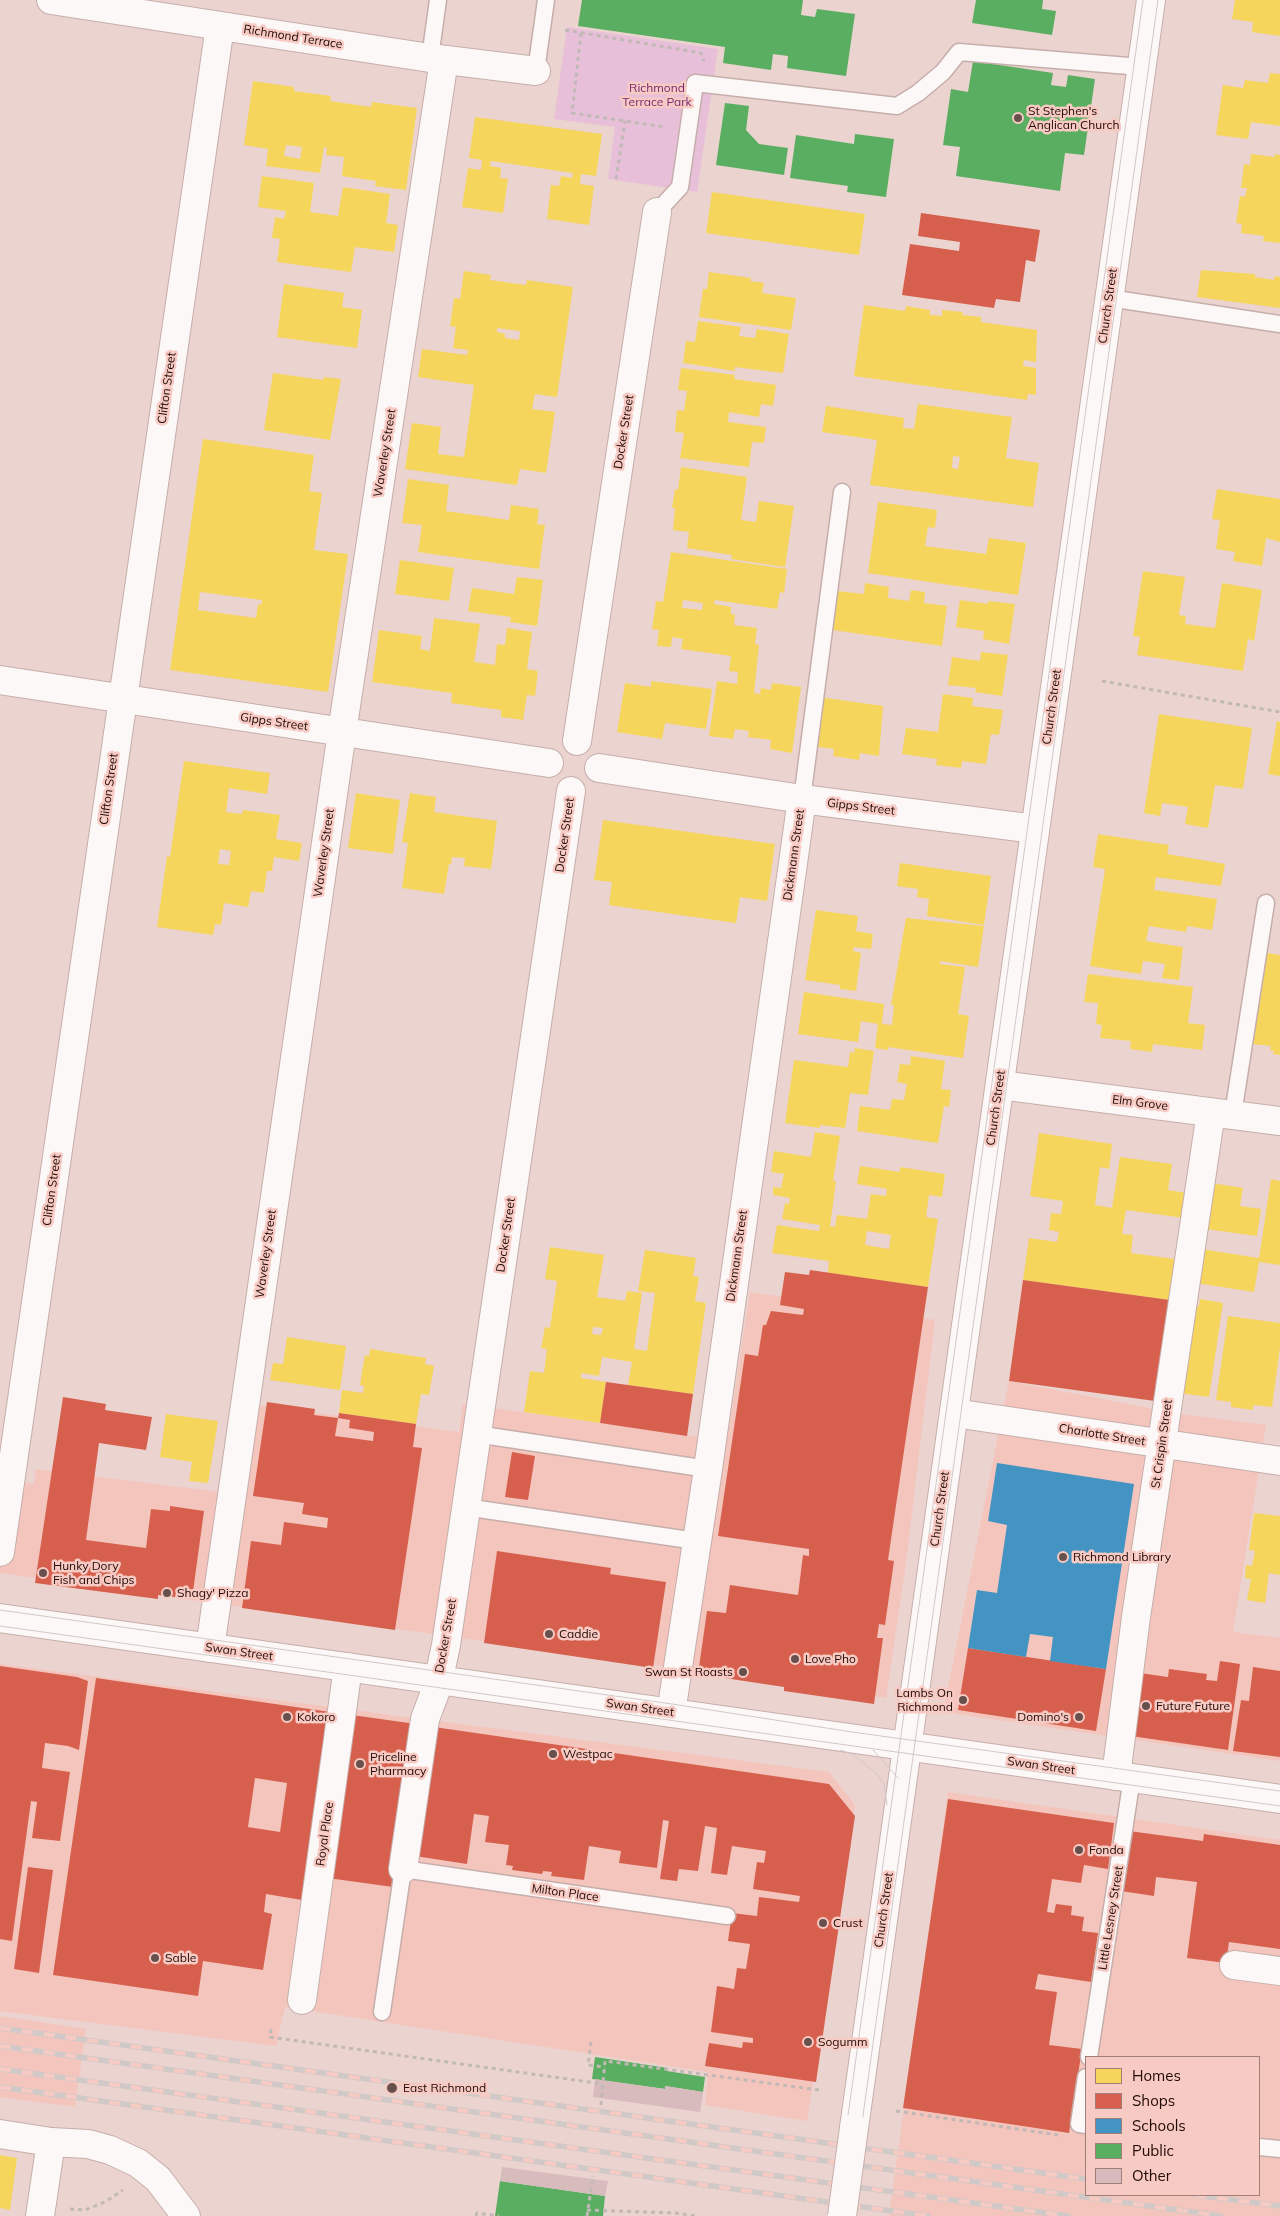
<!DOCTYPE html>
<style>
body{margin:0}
#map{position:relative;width:1280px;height:2216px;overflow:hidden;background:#ebd3cf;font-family:Mulish,sans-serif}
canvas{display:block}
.legend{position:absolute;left:1085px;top:2056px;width:175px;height:140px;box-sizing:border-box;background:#f7cbc3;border:1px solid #a27e78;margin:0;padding:6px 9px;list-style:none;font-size:15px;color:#220a07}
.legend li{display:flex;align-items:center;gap:10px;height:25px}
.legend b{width:25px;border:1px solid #a27e78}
</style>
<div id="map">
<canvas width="1280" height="2216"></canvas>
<ul class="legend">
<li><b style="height:14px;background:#f6d55c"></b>Homes</li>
<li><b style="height:14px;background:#d6604d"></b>Shops</li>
<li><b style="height:14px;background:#4393c3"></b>Schools</li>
<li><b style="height:14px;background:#5aae61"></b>Public</li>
<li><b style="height:14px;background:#d8bcbd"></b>Other</li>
</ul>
</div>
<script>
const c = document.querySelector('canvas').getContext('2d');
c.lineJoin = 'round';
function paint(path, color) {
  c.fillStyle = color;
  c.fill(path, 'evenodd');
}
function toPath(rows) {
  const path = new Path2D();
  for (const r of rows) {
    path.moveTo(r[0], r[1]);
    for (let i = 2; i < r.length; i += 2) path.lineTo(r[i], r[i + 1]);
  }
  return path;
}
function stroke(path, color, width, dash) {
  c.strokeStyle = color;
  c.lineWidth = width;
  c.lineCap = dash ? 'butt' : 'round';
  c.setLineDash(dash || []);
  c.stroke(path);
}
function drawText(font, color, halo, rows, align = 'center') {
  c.font = font + ' Mulish,sans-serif';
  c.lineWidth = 5;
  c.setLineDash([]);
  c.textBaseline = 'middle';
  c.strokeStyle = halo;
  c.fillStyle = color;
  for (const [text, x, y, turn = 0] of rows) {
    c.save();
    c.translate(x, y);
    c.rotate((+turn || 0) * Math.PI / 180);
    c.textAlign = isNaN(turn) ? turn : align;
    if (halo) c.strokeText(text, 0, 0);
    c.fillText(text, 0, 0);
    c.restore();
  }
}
paint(toPath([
 [750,1292,935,1320,906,1563,886,1698,0,1573,0,1478,34,1484,36,1469,219,1492,233,1402,459,1432,463,1404,727,1441],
 [1009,1381,1180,1414,1266,1425,1233,1632,1280,1638,1280,1761,943,1712],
 [0,1664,829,1772,855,1805,807,2121,705,2105,708,2072,285,2007,276,2046,0,2011],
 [948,1792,1280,1840,1280,2216,889,2216],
 [1086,2057,1259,2057,1259,2195,1086,2195],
 [0,2016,86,2029,75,2107,0,2097]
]), '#f4c5bd');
paint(toPath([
 [567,27,718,49,697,192,608,179,615,127,554,119]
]), '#e8bfd8');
paint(toPath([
 [1235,0,1280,0,1280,36,1252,32,1253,22,1232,19],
 [1270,73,1280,74,1280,126,1251,122,1248,139,1216,135,1223,85,1243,88,1245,80,1268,83],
 [253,81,294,87,294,91,331,96,330,101,371,107,372,102,417,108,406,190,375,186,376,181,342,176,344,157,326,155,327,148,324,147,320,173,266,166,268,149,244,145],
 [286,145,302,147,300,159,284,156],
 [475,117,602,134,596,176,581,174,580,184,594,186,589,225,547,219,551,185,559,186,561,176,572,178,573,173,491,161,490,166,501,168,500,178,508,179,503,213,462,207,468,168,481,170,482,160,469,158],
 [1251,154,1275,157,1275,154,1280,155,1280,243,1263,241,1264,236,1241,233,1242,224,1236,223,1240,196,1245,197,1247,188,1241,188,1244,164,1250,165],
 [262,176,314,183,310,212,338,216,343,187,390,194,386,223,398,225,394,252,355,247,351,272,277,262,280,239,272,238,275,217,284,219,286,211,258,207],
 [712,192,865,214,859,255,706,233],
 [1201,270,1255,274,1255,277,1274,280,1275,276,1280,277,1280,308,1197,297],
 [464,271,491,275,490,280,526,285,527,280,573,287,557,397,535,394,532,409,555,412,546,473,520,469,517,485,405,469,412,423,441,427,438,454,464,457,474,385,418,377,422,349,467,355,468,350,453,348,456,327,450,326,454,298,460,299],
 [497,328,520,331,519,340,505,338,505,334,497,332],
 [709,272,751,278,750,281,764,283,762,293,796,298,791,330,699,317,703,289,707,289],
 [284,284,344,293,342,307,362,310,357,348,277,337],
 [864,305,905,311,906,306,930,310,930,315,942,316,942,310,963,312,962,315,981,317,981,322,1037,330,1036,362,1024,360,1023,366,1036,368,1036,395,1028,394,1027,400,854,376],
 [698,321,741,327,739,336,755,338,757,329,789,334,783,373,735,367,735,371,683,363,686,341,695,342],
 [681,368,735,375,734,379,776,385,773,406,761,404,759,417,729,412,728,422,766,427,764,443,752,442,749,467,680,458,684,433,675,432,677,410,684,411,687,391,678,390],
 [273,373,323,380,324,377,341,379,330,440,264,430],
 [918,404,1012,417,1006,458,1039,463,1033,507,870,485,877,440,822,432,826,406,904,418,903,428,914,429],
 [953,456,960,457,958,469,952,468],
 [203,439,314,455,309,491,322,493,314,550,348,554,328,692,170,670],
 [200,592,262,600,261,605,258,604,256,618,198,610],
 [681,467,747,477,741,520,756,522,759,501,794,506,785,567,731,559,732,555,687,548,689,532,673,530,675,508,672,508,675,489,678,490],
 [408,479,449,485,446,511,509,520,511,505,539,509,537,524,545,525,539,569,418,552,422,525,402,523],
 [1217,489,1280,499,1280,542,1266,538,1262,566,1233,561,1235,552,1216,549,1220,520,1212,519],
 [878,502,937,510,935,528,928,527,925,546,986,554,989,538,1026,543,1018,595,868,573],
 [671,552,787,569,784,593,780,592,777,609,715,600,714,604,731,607,731,614,735,615,734,625,757,628,755,644,759,645,754,693,760,694,761,688,771,690,772,683,801,687,792,753,770,749,771,740,748,737,749,731,735,729,733,739,709,736,717,681,737,684,738,672,729,671,731,656,681,649,683,639,672,637,671,647,657,646,659,630,652,629,656,601,663,602],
 [683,600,703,603,702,610,682,608],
 [400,560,454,568,449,601,395,594],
 [1143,571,1185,577,1179,615,1186,616,1185,624,1215,628,1222,583,1262,590,1254,641,1248,639,1243,671,1137,655,1140,637,1133,636],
 [517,577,543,580,537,626,510,622,511,617,468,611,472,588,514,594],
 [865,583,889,587,888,598,909,601,911,590,925,592,924,603,947,606,942,646,833,630,838,591,864,594],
 [960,600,988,604,988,601,1015,604,1009,644,983,639,984,631,956,627],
 [434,618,480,624,474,662,495,665,497,644,505,645,507,628,532,632,527,669,538,671,535,696,527,695,523,720,501,717,501,710,451,703,452,693,372,682,379,630,422,636,420,649,430,651],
 [981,652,1008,655,1002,696,975,692,976,688,948,685,952,657,980,661],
 [651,681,712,689,706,729,665,723,662,739,617,732,625,683,651,687],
 [943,694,973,698,972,706,1003,710,999,735,991,734,986,764,962,761,961,768,936,765,937,759,902,754,906,728,938,732],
 [819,697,883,706,879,756,860,753,859,760,833,756,834,749,811,746],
 [1159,714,1252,728,1243,789,1215,785,1208,828,1185,824,1188,807,1162,803,1160,816,1144,813],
 [1277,721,1280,722,1280,776,1268,774],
 [184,761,270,773,267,794,229,788,226,812,242,814,243,810,280,815,276,839,302,843,299,861,274,857,272,871,267,871,264,893,251,891,248,907,224,903,221,925,215,924,213,935,157,927,167,856,170,857],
 [220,849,231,851,229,865,218,864],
 [356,793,400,800,393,854,348,848],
 [410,793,436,797,434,812,497,821,491,869,464,866,465,858,452,857,451,864,449,864,444,894,402,888,408,843,402,842],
 [603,820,775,844,767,901,740,897,736,923,609,905,612,882,594,880],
 [1098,834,1169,845,1167,854,1225,864,1221,886,1156,877,1154,890,1217,899,1212,930,1187,926,1186,932,1149,926,1146,941,1183,947,1179,980,1162,978,1165,964,1143,961,1141,974,1090,966,1105,869,1093,867],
 [900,863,991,876,984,925,927,916,929,899,917,897,918,889,897,886],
 [816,910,858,916,856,931,873,934,871,949,854,947,853,951,861,953,856,991,840,989,840,985,805,980],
 [906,918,984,926,978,967,940,961,940,964,965,967,958,1014,969,1016,963,1058,888,1047,888,1050,875,1048,878,1024,861,1021,858,1042,798,1034,804,992,884,1004,882,1024,892,1025,894,1005,891,1005],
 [1267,953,1280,955,1280,1055,1273,1054,1274,1051,1270,1050,1271,1046,1253,1044],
 [1088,974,1193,987,1188,1023,1205,1025,1202,1050,1153,1044,1152,1052,1130,1049,1131,1041,1100,1038,1102,1025,1096,1024,1098,1003,1084,1002],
 [855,1048,874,1051,868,1095,850,1093,845,1128,820,1125,820,1128,785,1123,794,1060,848,1067,850,1052,854,1053],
 [911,1056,945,1061,941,1089,951,1090,949,1107,944,1106,938,1143,857,1131,860,1106,890,1110,892,1099,904,1100,907,1084,897,1082,900,1064,910,1065],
 [815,1132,840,1136,833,1181,836,1181,830,1226,835,1227,837,1215,867,1219,871,1194,886,1196,887,1189,857,1184,860,1166,900,1172,900,1167,945,1174,942,1197,929,1195,926,1217,938,1219,928,1287,828,1273,829,1261,772,1253,777,1225,819,1231,820,1225,782,1219,785,1203,789,1204,790,1198,773,1195,773,1187,781,1188,784,1174,771,1172,774,1151,811,1157],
 [867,1231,891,1235,889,1249,865,1245],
 [1039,1133,1112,1144,1109,1169,1100,1167,1095,1205,1112,1208,1120,1157,1172,1164,1168,1190,1187,1193,1184,1218,1126,1210,1122,1234,1133,1235,1131,1253,1175,1259,1170,1300,1023,1280,1029,1238,1057,1242,1059,1232,1049,1230,1051,1213,1061,1214,1063,1201,1030,1196],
 [1271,1179,1280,1181,1280,1265,1259,1262,1254,1292,1189,1282,1195,1248,1259,1258],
 [1205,1182,1243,1188,1240,1206,1261,1209,1257,1236,1198,1228],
 [550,1247,604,1255,597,1297,625,1301,627,1291,642,1293,634,1349,647,1351,655,1293,638,1291,645,1250,696,1258,693,1276,699,1277,695,1301,706,1303,693,1394,628,1385,632,1362,602,1357,599,1376,581,1373,581,1378,606,1382,600,1423,524,1412,530,1371,544,1373,547,1349,541,1348,545,1327,550,1328,557,1281,545,1279],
 [593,1327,603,1328,601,1335,592,1334],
 [1200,1299,1223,1303,1209,1397,1179,1393,1186,1304,1199,1306],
 [1228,1316,1280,1323,1280,1348,1272,1407,1253,1405,1253,1410,1231,1407,1231,1402,1216,1400],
 [287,1337,346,1346,340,1390,270,1380,273,1363,283,1364],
 [370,1349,426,1358,425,1364,434,1366,429,1395,421,1394,416,1424,339,1413,342,1390,363,1393,364,1386,360,1385,362,1371,365,1355,369,1356],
 [166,1414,218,1421,208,1483,189,1481,192,1462,160,1457],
 [1254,1513,1280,1516,1280,1575,1269,1573,1265,1603,1247,1600,1251,1579,1245,1578,1246,1565,1252,1566,1255,1551,1249,1550],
 [0,2155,17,2158,10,2210,0,2208]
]), '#f6d55c');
paint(toPath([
 [921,213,1040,230,1035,262,1026,260,1020,302,996,299,994,308,902,295,910,244,959,251,960,242,918,236],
 [810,1270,928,1287,888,1560,894,1561,885,1625,879,1624,877,1638,883,1638,874,1704,784,1691,784,1687,698,1674,707,1611,726,1613,730,1585,798,1595,803,1555,809,1556,809,1549,718,1536,745,1354,758,1356,763,1325,766,1325,771,1311,803,1315,804,1309,780,1305,785,1272,809,1275],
 [1023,1280,1170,1300,1155,1401,1009,1381],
 [606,1382,693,1394,687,1436,600,1423],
 [63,1397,106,1404,105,1410,152,1417,146,1450,99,1443,86,1540,146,1548,151,1509,170,1511,170,1506,204,1511,192,1599,158,1595,158,1599,35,1583],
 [267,1402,315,1409,314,1415,338,1418,335,1436,373,1441,374,1432,349,1428,350,1420,338,1418,339,1413,416,1424,413,1447,422,1448,395,1630,242,1608,251,1541,281,1545,284,1522,327,1528,328,1518,302,1514,304,1503,253,1496],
 [512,1452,535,1456,528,1500,505,1497],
 [497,1551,611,1568,610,1574,666,1582,653,1668,484,1643],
 [968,1648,1106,1669,1096,1731,958,1710],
 [1220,1661,1240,1664,1228,1750,1124,1735,1133,1672,1168,1677,1169,1669,1207,1674,1206,1680,1217,1681],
 [0,1666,77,1677,88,1681,79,1750,68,1746,45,1743,42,1768,70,1772,60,1841,32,1838,37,1802,31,1801,12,1941,0,1939],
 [1253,1667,1280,1671,1280,1757,1233,1751,1241,1700,1249,1701],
 [96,1678,330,1712,302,1900,266,1894,264,1912,272,1914,263,1970,203,1961,198,1996,53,1975],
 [255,1778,287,1783,280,1832,248,1827],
 [352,1715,416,1724,393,1887,328,1878],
 [434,1727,829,1784,855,1816,816,2082,705,2066,709,2043,742,2048,743,2042,753,2043,753,2038,711,2032,717,1986,734,1989,737,1968,746,1969,750,1944,728,1941,732,1913,757,1916,759,1897,799,1902,800,1896,753,1889,757,1862,764,1863,766,1851,732,1846,727,1875,711,1873,717,1828,705,1826,698,1871,679,1869,677,1881,660,1879,669,1821,663,1820,657,1868,619,1863,621,1851,589,1846,584,1880,551,1876,552,1872,543,1871,542,1874,512,1870,513,1866,506,1865,509,1845,485,1842,489,1816,474,1814,467,1864,415,1856],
 [948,1799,1114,1823,1108,1869,1084,1865,1081,1883,1052,1879,1047,1912,1054,1913,1056,1904,1072,1906,1071,1915,1084,1917,1082,1931,1098,1933,1091,1982,1038,1974,1035,1989,1057,1992,1049,2045,1082,2049,1069,2133,903,2108],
 [1129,1831,1203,1841,1204,1834,1280,1845,1280,1949,1229,1942,1226,1963,1187,1958,1197,1882,1156,1877,1154,1896,1121,1891],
 [28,1867,53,1870,39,1973,14,1969]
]), '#d6604d');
paint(toPath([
 [997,1463,1134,1484,1106,1669,1050,1661,1053,1637,1030,1634,1026,1657,968,1648,977,1590,997,1593,1007,1525,988,1521]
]), '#4393c3');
paint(toPath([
 [582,0,803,0,801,15,815,17,817,9,855,14,846,76,787,68,788,56,773,54,771,70,723,63,725,47,578,26],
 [976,0,1043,0,1042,9,1056,11,1052,35,972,23],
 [973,61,1053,73,1051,85,1066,87,1068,75,1095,79,1084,155,1065,153,1060,191,956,176,960,147,943,145,951,89,968,92],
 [725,103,749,106,746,130,759,144,788,148,784,175,716,165],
 [855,134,894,139,886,197,847,192,848,186,790,178,796,135,854,144],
 [595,2057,668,2068,667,2071,705,2077,703,2092,665,2086,665,2089,592,2079],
 [500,2181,605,2196,603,2216,495,2216]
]), '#5aae61');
paint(toPath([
 [595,2079,665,2089,665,2086,703,2092,700,2112,593,2097],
 [502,2167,608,2181,605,2196,500,2181]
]), '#d8bcbd');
const service = toPath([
 [430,58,438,0],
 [536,71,546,0],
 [657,212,680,187,695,83,897,106,918,93,943,72,959,52,1141,67],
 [1109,298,1280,324],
 [802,799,842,492],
 [1233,1114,1266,903],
 [476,1434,708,1469],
 [465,1507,696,1541],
 [382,2012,403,1869,727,1916],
 [1089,2057,1132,1778],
 [1086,2077,1079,2124,1086,2125],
 [1259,2147,1280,2149]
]);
const minor = toPath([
 [51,0,430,58,536,71],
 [0,680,549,763],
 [577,741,657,212],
 [599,768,802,799,1035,829],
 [1000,1085,1280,1121],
 [954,1413,1280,1461],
 [0,1552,220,26],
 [210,1648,342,732,444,60],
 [671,1713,708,1469,802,799],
 [1116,1776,1136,1617,1211,1112],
 [403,1869,425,1719,437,1687,446,1645,571,791],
 [1234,1965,1280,1971],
 [302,2000,348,1667],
 [0,2134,51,2142,88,2144,110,2150,138,2163,158,2179,186,2216],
 [40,2216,51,2142]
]);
const secondary = toPath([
 [0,1618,1280,1799],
 [854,2128,1151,0]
]);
stroke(service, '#c6aeaa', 19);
stroke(minor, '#c6aeaa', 30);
stroke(secondary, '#c6aeaa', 30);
stroke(toPath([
 [565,30,701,53,704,61],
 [581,33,572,113,665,127],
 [616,179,625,121],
 [1102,681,1280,712],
 [271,2029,270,2037,603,2084],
 [591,2042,588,2065,605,2067],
 [601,2105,605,2061,819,2090],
 [896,2111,1058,2135],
 [70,2209,85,2210,105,2202,123,2190],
 [587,2210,675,2213,697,2216],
 [476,2216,477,2213,499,2216],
 [587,2216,593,2176]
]), '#c2b8b6', 3, [4, 4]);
stroke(service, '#fcf8f8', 16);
stroke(minor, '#fcf8f8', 28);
stroke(secondary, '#fcf8f8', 28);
stroke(toPath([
 [0,1610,672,1704,852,1732,1280,1791],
 [0,1626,1280,1806],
 [841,1750,854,1755,876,1773,884,1784,887,1805],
 [873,1750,898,1778],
 [834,2216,1143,0],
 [849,2216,1158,0]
]), '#d1c9c7', 1);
const rail = toPath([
 [0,2028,1086,2179],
 [0,2046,1221,2216],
 [0,2069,1068,2216],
 [0,2087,928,2216],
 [1195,2195,1280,2206]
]);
stroke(rail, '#d1c9c7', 5.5);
stroke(rail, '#f7cbc3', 4, [11]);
const secondaryBridge = toPath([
 [842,2216,854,2128]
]);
stroke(secondaryBridge, '#c6aeaa', 30, []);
stroke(secondaryBridge, '#fcf8f8', 28);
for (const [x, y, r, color] of [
 [1018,118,5,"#68504d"],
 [1063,1557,5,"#68504d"],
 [43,1573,5,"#68504d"],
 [167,1593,5,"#68504d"],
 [549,1634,5,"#68504d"],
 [795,1659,5,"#68504d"],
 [743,1672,5,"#68504d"],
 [963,1700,5,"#68504d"],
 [1146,1706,5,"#68504d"],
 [287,1717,5,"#68504d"],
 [1079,1717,5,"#68504d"],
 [553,1754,5,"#68504d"],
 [360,1764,5,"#68504d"],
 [1079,1850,5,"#68504d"],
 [823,1923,5,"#68504d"],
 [155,1958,5,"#68504d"],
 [808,2042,5,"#68504d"],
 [392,2088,6,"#68504d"]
]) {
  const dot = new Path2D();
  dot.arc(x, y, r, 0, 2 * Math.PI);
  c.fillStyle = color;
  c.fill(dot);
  stroke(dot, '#f7cbc3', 2);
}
drawText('12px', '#220a07', '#f7cbc3', [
 ["Richmond Terrace",293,37,9],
 ["Church Street",1108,306,-82],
 ["Clifton Street",167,388,-82],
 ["Docker Street",624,432,-81],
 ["Waverley Street",385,453,-81],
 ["Church Street",1052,707,-82],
 ["Gipps Street",274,722,8],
 ["Clifton Street",109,789,-82],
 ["Gipps Street",861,807,7],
 ["Docker Street",565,835,-82],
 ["Waverley Street",324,853,-82],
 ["Dickmann Street",794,855,-82],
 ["Elm Grove",1140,1103,7],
 ["Church Street",996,1108,-82],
 ["Clifton Street",52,1190,-82],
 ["Docker Street",506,1235,-82],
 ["Waverley Street",266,1254,-82],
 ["Dickmann Street",737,1256,-82],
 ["Charlotte Street",1102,1435,9],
 ["St Crispin Street",1162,1444,-82],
 ["Church Street",940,1509,-82],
 ["Docker Street",446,1636,-80],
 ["Swan Street",239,1652,8],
 ["Swan Street",640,1708,8],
 ["Swan Street",1041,1766,8],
 ["Royal Place",325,1834,-82],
 ["Milton Place",565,1893,8],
 ["Church Street",884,1910,-82],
 ["Little Lesney Street",1111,1918,-81]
]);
drawText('12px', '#762971', '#f7cbc3', [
 ["Richmond",657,88],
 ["Terrace Park",657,102]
]);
drawText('12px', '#220a07', '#f7cbc3', [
 ["St Stephen's",1028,111],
 ["Anglican Church",1028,125],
 ["Richmond Library",1073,1557],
 ["Hunky Dory",53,1566],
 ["Fish and Chips",53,1580],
 ["Shagy' Pizza",177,1593],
 ["Caddie",559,1634],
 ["Love Pho",805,1659],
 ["Swan St Roasts",733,1672,"right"],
 ["Lambs On",953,1693,"right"],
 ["Richmond",953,1707,"right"],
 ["Future Future",1156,1706],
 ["Kokoro",297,1717],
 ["Domino's",1069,1717,"right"],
 ["Westpac",563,1754],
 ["Priceline",370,1757],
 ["Pharmacy",370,1771],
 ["Fonda",1089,1850],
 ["Crust",833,1923],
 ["Sable",165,1958],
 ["Sogumm",818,2042],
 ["East Richmond",403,2088]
], 'left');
</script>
